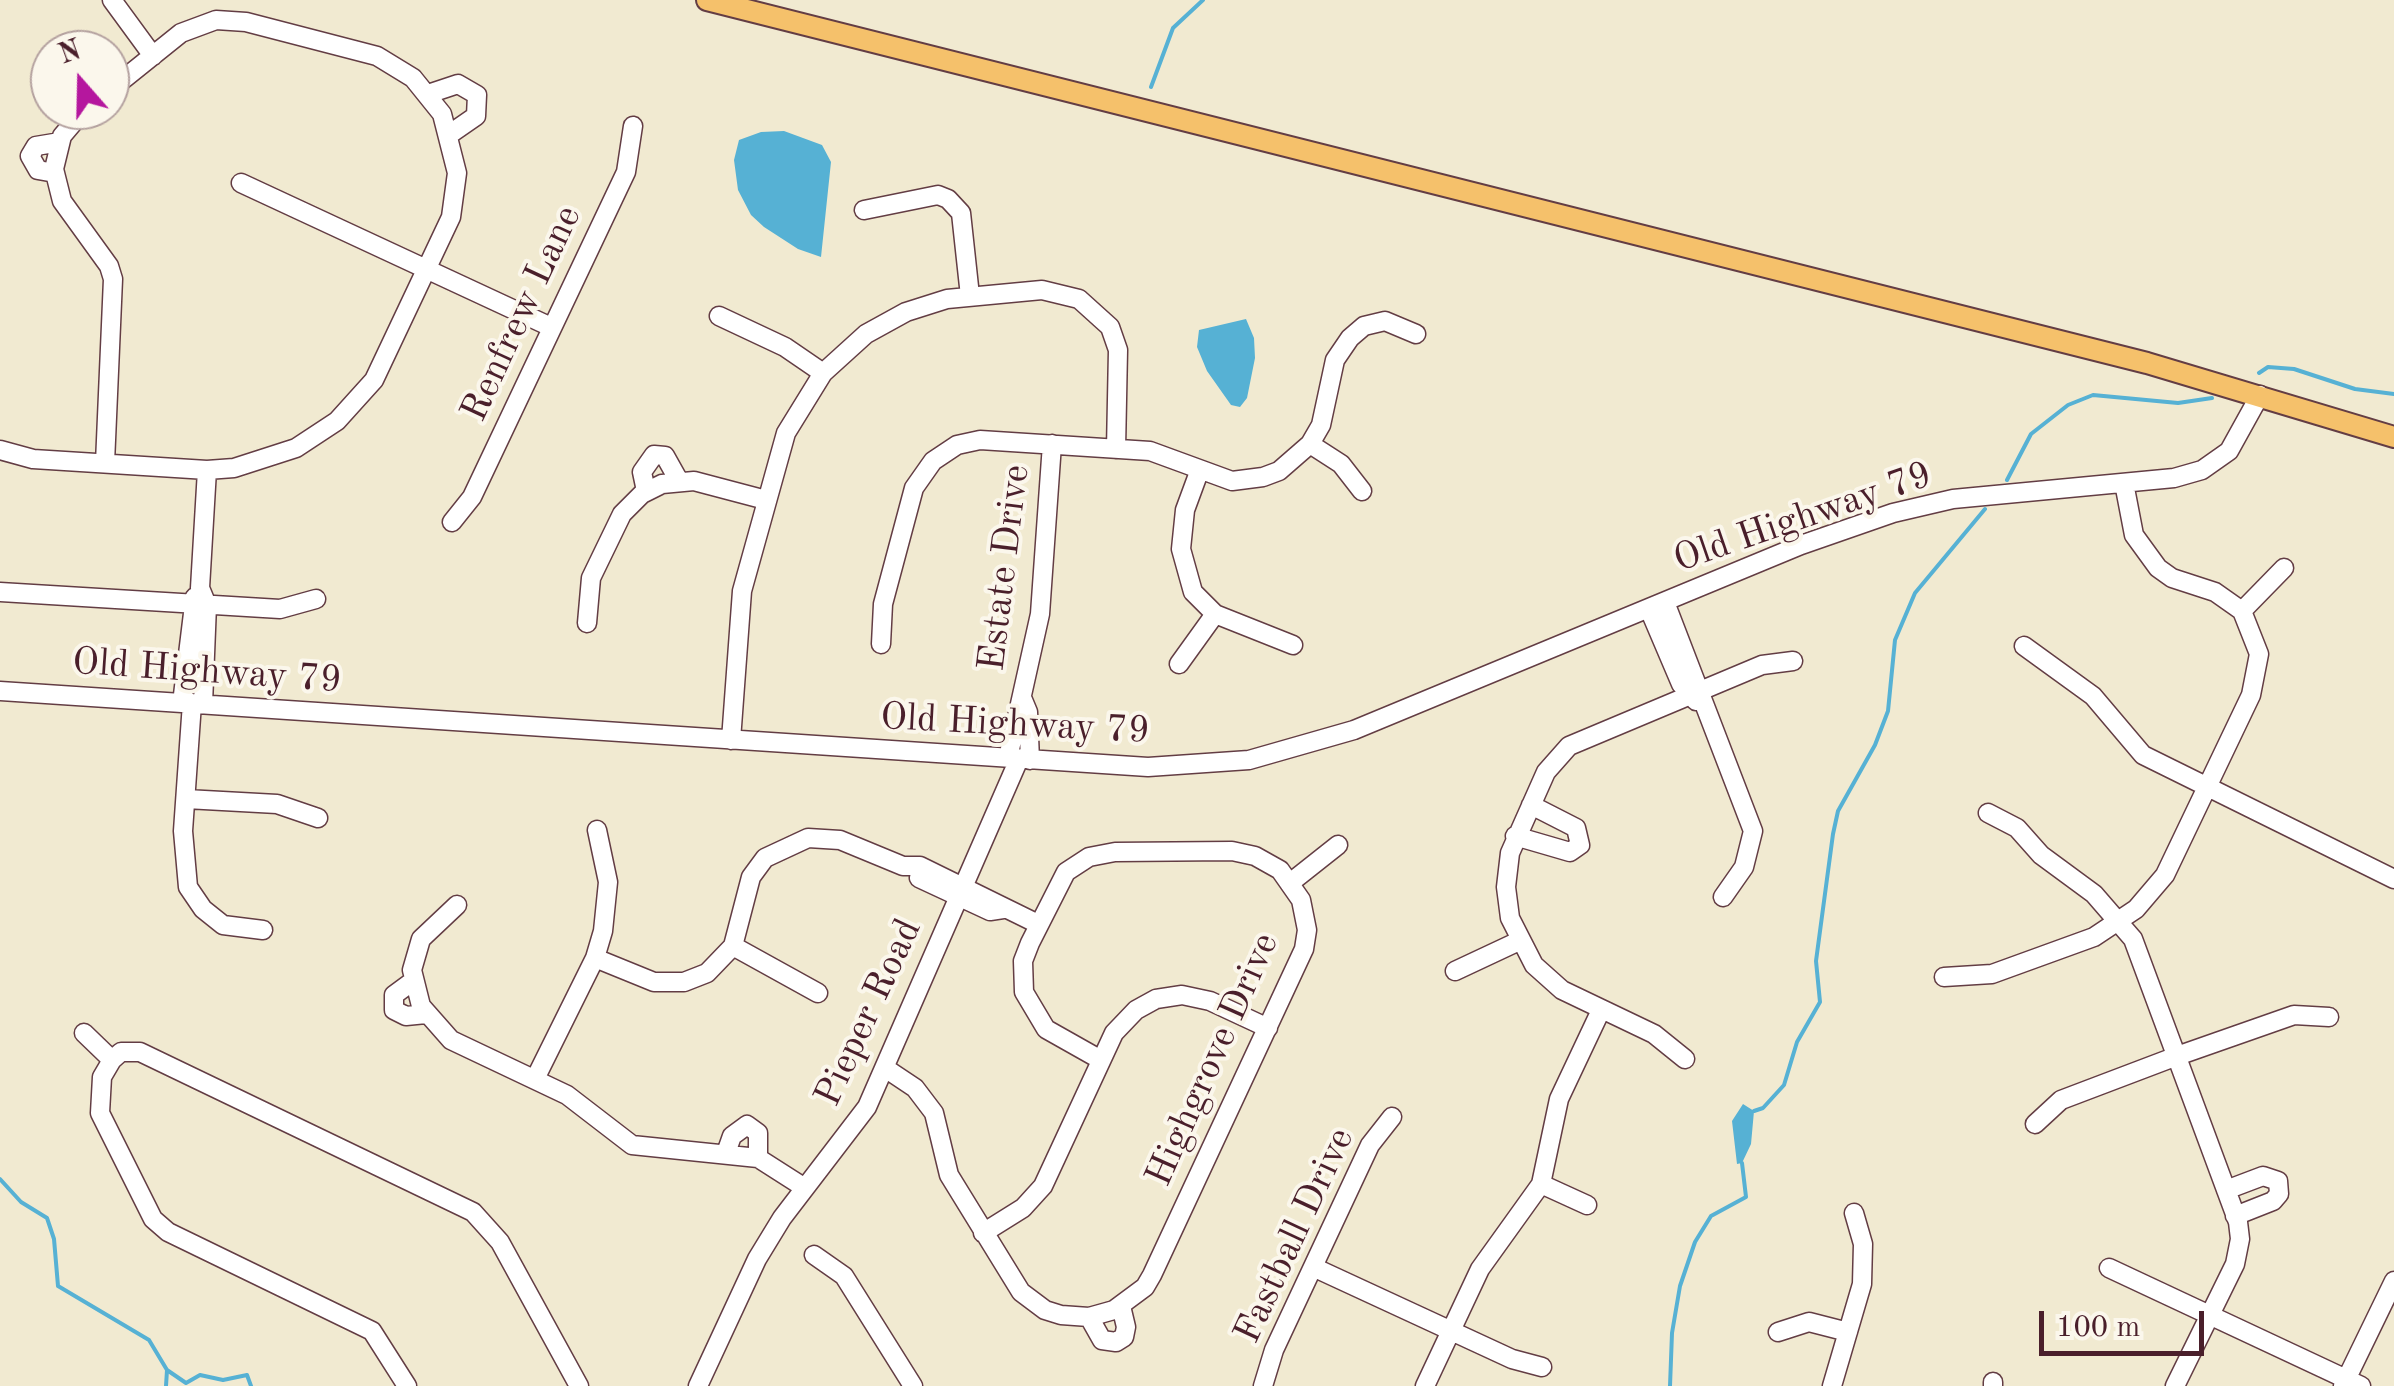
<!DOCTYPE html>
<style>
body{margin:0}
#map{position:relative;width:2394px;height:1386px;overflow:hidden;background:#f1ead1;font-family:"Old Standard TT",serif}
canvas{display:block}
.north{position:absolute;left:30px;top:30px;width:100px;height:100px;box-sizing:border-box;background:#fbf7ec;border:2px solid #b4a19f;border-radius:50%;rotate:340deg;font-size:28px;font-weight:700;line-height:40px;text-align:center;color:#4a1f2b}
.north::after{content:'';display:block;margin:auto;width:35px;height:45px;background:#b5179e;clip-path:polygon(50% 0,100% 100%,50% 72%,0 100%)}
.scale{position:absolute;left:2039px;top:1311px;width:165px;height:45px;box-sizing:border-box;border:5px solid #4a1f2b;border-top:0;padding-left:12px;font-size:30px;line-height:35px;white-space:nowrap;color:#4a1f2b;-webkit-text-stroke:8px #fbf7ec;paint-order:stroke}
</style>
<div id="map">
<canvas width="2394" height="1386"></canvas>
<div class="north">N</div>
<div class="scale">100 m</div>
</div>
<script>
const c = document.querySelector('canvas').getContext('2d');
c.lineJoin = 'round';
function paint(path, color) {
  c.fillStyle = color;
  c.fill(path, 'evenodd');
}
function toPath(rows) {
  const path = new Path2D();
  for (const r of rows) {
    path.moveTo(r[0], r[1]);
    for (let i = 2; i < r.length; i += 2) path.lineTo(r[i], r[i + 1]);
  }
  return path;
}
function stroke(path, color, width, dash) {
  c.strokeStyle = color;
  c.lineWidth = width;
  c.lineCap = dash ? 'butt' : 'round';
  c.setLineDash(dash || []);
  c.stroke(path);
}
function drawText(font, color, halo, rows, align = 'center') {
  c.font = font + ' "Old Standard TT",serif';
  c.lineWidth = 8;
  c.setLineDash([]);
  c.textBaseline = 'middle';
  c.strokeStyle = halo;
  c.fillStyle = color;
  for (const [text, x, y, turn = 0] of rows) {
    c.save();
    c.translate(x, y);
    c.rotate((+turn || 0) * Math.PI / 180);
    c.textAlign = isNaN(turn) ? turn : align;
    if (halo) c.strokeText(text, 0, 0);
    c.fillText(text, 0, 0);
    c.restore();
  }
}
paint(toPath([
 [784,131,822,145,831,162,821,257,798,249,764,227,751,215,738,190,734,160,739,140,761,132],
 [1246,319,1254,338,1255,358,1247,398,1240,407,1231,405,1207,371,1197,347,1199,330],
 [1743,1104,1754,1111,1751,1144,1742,1163,1737,1164,1732,1121]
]), '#56b1d4');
stroke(toPath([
 [1151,87,1173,28,1203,0],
 [2259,373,2268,367,2294,369,2355,389,2394,394],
 [2007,480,2031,434,2068,405,2093,395,2178,403,2212,398],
 [1754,1111,1763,1108,1784,1085,1797,1042,1820,1002,1816,961,1833,834,1838,811,1875,745,1888,711,1895,640,1915,593,1985,509],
 [0,1179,21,1202,47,1218,54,1239,58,1286,149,1340,167,1370,166,1386],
 [167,1370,186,1383,200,1375,223,1380,247,1375,251,1386],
 [1670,1386,1672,1333,1680,1286,1695,1242,1711,1216,1746,1197,1742,1163]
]), '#56b1d4', 4);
const minor = toPath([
 [112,0,153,56],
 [428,94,458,84,477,95,476,116,450,134],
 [84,110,62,136,54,169,62,201,109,266,113,279,105,463],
 [55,173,38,170,30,156,36,146,60,142],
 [241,183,551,327],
 [864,210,938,195,948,199,961,213,970,296],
 [719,316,785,347,823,373],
 [1310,444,1341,464,1362,491],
 [0,450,33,459,207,470,234,468,296,448,337,421,374,380,451,217,457,173,442,114,413,78,377,56,246,22,216,20,181,33,110,90],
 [1199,472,1185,510,1181,549,1193,592,1215,614,1293,645],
 [646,491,642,472,654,455,665,456,679,481],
 [452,522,472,497,626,172,633,126],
 [0,592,280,609,316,599],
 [1665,602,1753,831,1744,867,1723,897],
 [1649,609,1681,684,1696,701],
 [2242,611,2284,568],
 [587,623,591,578,622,514,642,494,662,484,694,481,766,500],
 [881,644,883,604,914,488,933,461,957,445,980,440,1150,451,1232,481,1263,477,1279,471,1310,444,1321,425,1335,360,1350,338,1364,326,1385,321,1416,334],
 [2024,646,2093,696,2143,755,2394,879],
 [1179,664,1215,614],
 [0,691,1148,767,1249,760,1354,730,1801,545,1893,513,1953,499,2174,478,2202,470,2229,451,2260,395],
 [1023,700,1028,712,1030,760],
 [182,703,195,597],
 [192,703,183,831,188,887,203,909,223,925,263,930],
 [203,704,207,605,200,588,207,470],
 [731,740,742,591,786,433,823,373,866,334,906,312,947,299,1042,290,1079,299,1110,327,1118,350,1116,449],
 [1008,758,1040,614,1052,444],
 [186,799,277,804,318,818],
 [1988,813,2017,828,2041,855,2094,894,2133,939,2238,1222,2240,1239,2235,1264,2175,1386],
 [1515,836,1570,852,1580,845,1576,828,1531,805],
 [919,878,990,911,1003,909],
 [1290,883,1338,845],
 [457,905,421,939,412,970,421,1006,451,1040,567,1095,632,1145,758,1158,805,1188],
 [733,946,818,993],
 [595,958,654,982,684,982,707,973,733,946,751,877,765,858,808,838,840,840,903,866,920,866,1038,924],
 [1455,971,1519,941],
 [1944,977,1992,974,2094,937,2136,909,2165,875,2251,695,2259,654,2242,611,2215,592,2172,578,2158,568,2134,535,2124,483],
 [413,981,394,995,394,1010,406,1016,426,1014],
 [84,1033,112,1060,121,1052,140,1052,473,1212,500,1242,579,1386],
 [1685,1059,1654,1034,1562,990,1534,965,1510,918,1506,887,1510,853,1546,772,1569,746,1762,665,1793,661],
 [112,1060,102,1077,100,1113,153,1219,168,1232,372,1331,407,1386],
 [885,1068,915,1088,934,1113,949,1175,1021,1292,1045,1310,1061,1315,1089,1317,1114,1310,1145,1287,1152,1275,1304,949,1307,930,1301,900,1280,870,1255,856,1232,851,1115,852,1089,857,1066,872,1030,943,1023,961,1024,992,1046,1029,1101,1060],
 [535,1079,595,958,603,931,608,882,597,830],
 [2035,1124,2061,1100,2177,1056,2294,1015,2329,1017],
 [726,1153,732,1136,747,1125,758,1133,758,1158],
 [1541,1184,1587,1205],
 [2226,1190,2263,1176,2278,1181,2279,1194,2273,1201,2235,1216],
 [983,1233,1023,1208,1043,1186,1114,1033,1136,1010,1156,999,1182,995,1210,1001,1268,1028],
 [814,1255,844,1276,913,1386],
 [1313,1267,1512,1359,1542,1367],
 [2109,1268,2361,1386],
 [1089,1317,1102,1340,1116,1342,1124,1337,1126,1327,1121,1306],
 [1778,1332,1809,1322,1848,1332],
 [1993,1382,1993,1386],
 [698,1386,757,1259,782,1218,867,1107,1019,759],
 [1263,1386,1274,1350,1370,1145,1392,1117],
 [1425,1386,1480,1269,1541,1184,1559,1099,1601,1010],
 [1832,1386,1862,1284,1863,1244,1854,1213],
 [2343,1386,2394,1281]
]);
const major = toPath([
 [707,0,2147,363,2394,437]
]);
stroke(minor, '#633d44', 21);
stroke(major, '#633d44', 24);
stroke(minor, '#fff', 18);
stroke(major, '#f5c16b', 20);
drawText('38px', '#4a1f2b', '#fbf7ec', [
 ["Renfrew Lane",522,314,-65],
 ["Old Highway 79",1803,518,-19],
 ["Estate Drive",1005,568,-83],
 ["Old Highway 79",207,672,4],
 ["Old Highway 79",1015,725,3],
 ["Pieper Road",869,1013,-65],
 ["Highgrove Drive",1213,1060,-66],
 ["Fastball Drive",1295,1236,-65]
]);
</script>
